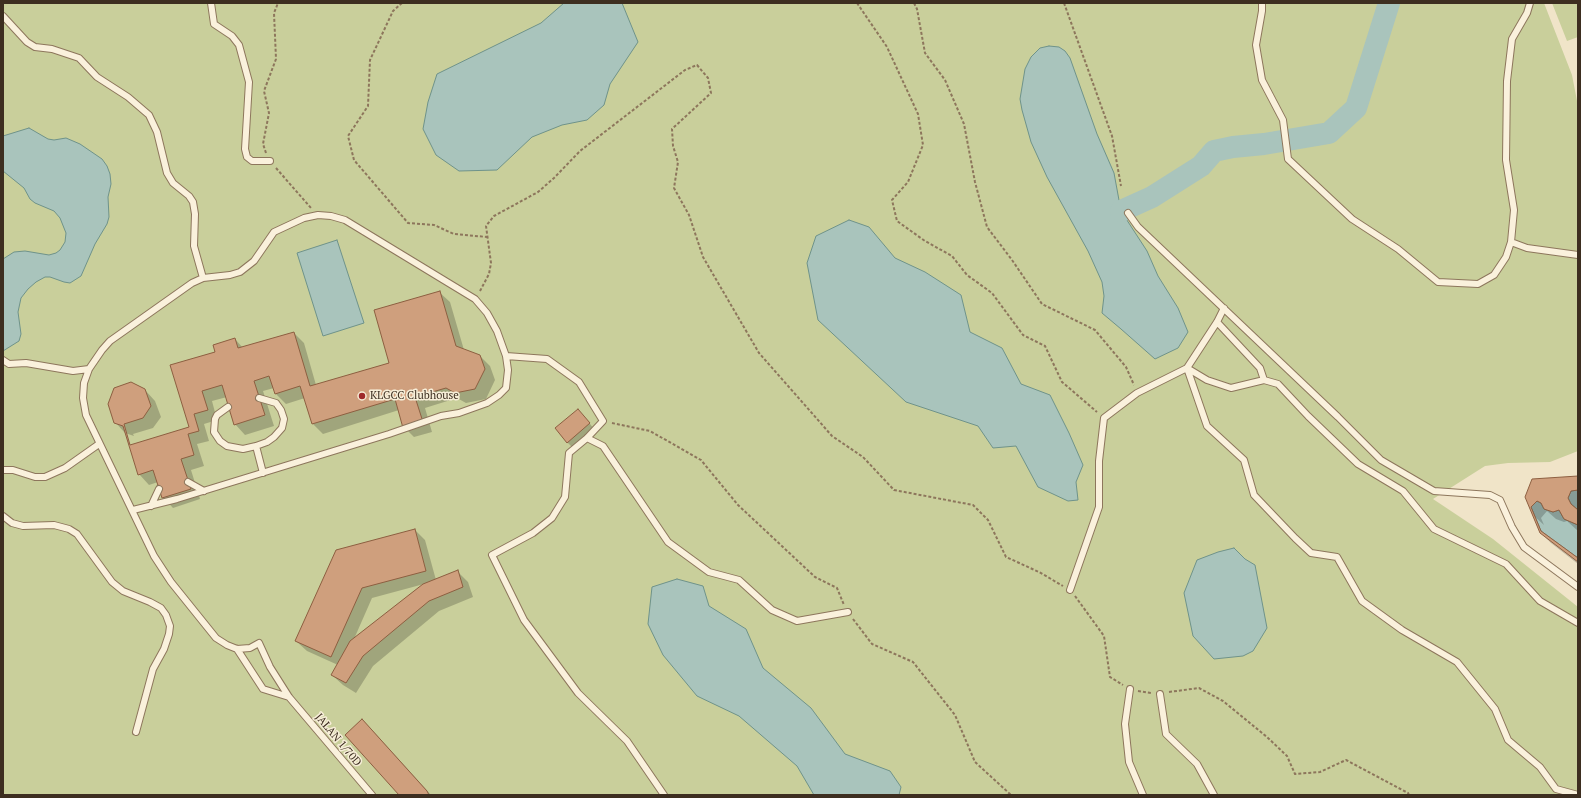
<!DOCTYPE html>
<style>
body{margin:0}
#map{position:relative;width:1581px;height:798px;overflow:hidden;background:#f0e4c8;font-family:"PT Serif",serif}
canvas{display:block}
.frame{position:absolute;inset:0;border:4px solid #3d2e20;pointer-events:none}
</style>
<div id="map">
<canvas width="1581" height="798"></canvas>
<div class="frame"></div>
</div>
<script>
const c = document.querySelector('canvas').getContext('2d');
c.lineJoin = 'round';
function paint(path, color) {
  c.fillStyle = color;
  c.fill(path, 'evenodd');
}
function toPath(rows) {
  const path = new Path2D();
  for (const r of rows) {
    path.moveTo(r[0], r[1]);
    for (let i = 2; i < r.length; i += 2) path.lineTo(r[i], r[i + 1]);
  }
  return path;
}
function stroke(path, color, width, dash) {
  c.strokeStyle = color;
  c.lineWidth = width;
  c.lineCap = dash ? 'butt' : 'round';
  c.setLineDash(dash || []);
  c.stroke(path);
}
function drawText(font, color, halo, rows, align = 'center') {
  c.font = font + ' "PT Serif",serif';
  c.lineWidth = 3;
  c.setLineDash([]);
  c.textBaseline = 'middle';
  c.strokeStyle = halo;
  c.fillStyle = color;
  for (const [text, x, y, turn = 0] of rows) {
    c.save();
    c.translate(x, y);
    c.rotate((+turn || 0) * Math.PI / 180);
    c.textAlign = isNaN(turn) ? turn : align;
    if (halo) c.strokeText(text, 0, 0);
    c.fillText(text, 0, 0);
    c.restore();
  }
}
paint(toPath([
 [3,3,1544,3,1572,75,1578,106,1578,451,1550,462,1508,463,1485,466,1433,499,1493,539,1578,607,1578,795,3,795],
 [1552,3,1578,3,1578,37,1567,41]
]), '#c9cf9b');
const water = toPath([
 [564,3,622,3,638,42,610,84,604,105,587,120,562,125,532,137,497,170,459,171,436,155,423,129,428,102,437,74,541,23,564,3],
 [1049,46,1059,47,1065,51,1070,58,1097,134,1114,173,1121,211,1147,251,1158,276,1178,308,1188,332,1178,348,1155,359,1121,329,1102,313,1104,296,1102,282,1088,251,1047,177,1031,142,1022,110,1020,99,1025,69,1031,57,1040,48,1049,46],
 [29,128,48,139,54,140,66,138,80,144,102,159,107,166,110,174,111,184,108,197,109,217,107,224,95,244,81,276,70,283,64,282,50,277,45,277,36,282,28,289,21,298,18,312,21,334,19,341,3,351,3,259,14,252,25,251,49,255,56,253,60,250,65,242,66,233,60,218,54,211,35,203,30,199,24,188,3,171,3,136,29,128],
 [849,220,869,227,895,258,925,272,961,295,970,332,1002,348,1021,384,1050,395,1069,433,1083,465,1076,482,1078,500,1068,501,1038,487,1016,446,993,448,978,426,906,402,818,320,807,263,816,236,849,220],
 [337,240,364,323,323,336,297,253,337,240],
 [1578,490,1578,510,1571,504,1568,498,1571,491,1578,490],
 [1537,501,1541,503,1544,509,1553,512,1559,510,1564,519,1578,525,1578,558,1541,531,1531,507,1537,501],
 [1234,548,1245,559,1255,565,1267,628,1253,651,1243,656,1214,659,1193,636,1184,593,1197,560,1218,552,1234,548],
 [677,579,703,586,709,606,746,629,763,668,811,708,845,754,890,771,901,787,899,795,814,795,797,766,739,716,697,696,663,655,648,624,652,587,677,579]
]);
paint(water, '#a9c4bc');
stroke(water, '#6f938a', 1);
paint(toPath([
 [439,292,450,302,464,350,479,355,490,366,495,380,486,399,466,403,457,398,425,408,432,432,414,437,404,427,399,410,323,434,313,424,305,398,286,404,276,394,274,388,263,391,274,426,245,435,235,424,227,397,212,401,217,420,204,424,209,441,197,444,204,466,191,470,200,499,173,508,163,497,158,482,149,485,139,474,190,428,171,366,216,352,235,339,243,348,294,333,304,343,316,385,391,364],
 [145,390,155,401,161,417,153,428,133,434,134,436,125,433,115,422],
 [583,415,594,429,572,447,567,442],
 [1578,477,1578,531,1567,521,1564,522,1556,519,1547,511,1541,518,1544,525,1533,515,1526,497],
 [415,530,425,540,436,580,458,572,468,582,473,597,439,611,373,666,356,693,343,685,332,675,338,665,307,651,296,641],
 [424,584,354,639,372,598],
 [1540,532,1578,560,1578,564,1551,543],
 [362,720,372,730,431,795,400,795]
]), '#0003');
stroke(toPath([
 [1121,211,1152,197,1201,166,1214,151,1233,147,1264,144,1329,133,1356,108,1389,3]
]), '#a9c4bc', 22);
const building = toPath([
 [440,291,456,346,480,355,485,369,475,389,455,393,446,388,415,397,423,422,403,428,395,399,312,424,300,386,275,394,269,376,254,381,265,415,234,425,222,385,202,391,208,410,194,414,199,431,188,434,194,455,181,459,191,489,162,498,153,470,138,475,123,426,114,423,108,404,114,388,131,382,145,389,151,406,143,418,124,424,130,445,189,427,170,365,215,352,213,345,235,338,238,348,294,332,310,386,389,363,374,310,440,291],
 [578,409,590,423,567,443,555,428,578,409],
 [1578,476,1578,490,1571,491,1568,498,1571,504,1578,510,1578,525,1564,519,1559,510,1553,512,1544,509,1541,503,1537,501,1531,507,1541,531,1578,558,1578,562,1540,533,1525,497,1532,479,1578,476],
 [415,529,426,571,362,588,331,657,295,641,336,550,415,529],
 [458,570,463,587,429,601,363,656,346,683,331,675,350,641,423,584,458,570],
 [362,719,427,791,429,795,399,795,345,735,362,719]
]);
paint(building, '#cf9f7d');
stroke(building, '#8d5f41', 1);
const lane = toPath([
 [211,3,214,24,232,36,239,45,249,82,245,149,247,157,252,161,270,161],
 [1262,3,1262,11,1256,45,1262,80,1283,120,1288,159,1352,219,1398,249,1438,282,1478,284,1494,275,1506,257,1511,242,1514,210,1506,160,1507,81,1512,39,1527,13,1530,3],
 [3,16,27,42,35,47,52,49,79,58,97,77,128,97,149,115,157,132,167,173,173,183,189,196,193,202,195,214,194,246,203,278],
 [1128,213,1138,227,1338,417,1381,460,1434,491,1490,495,1500,500,1512,527,1524,547,1578,587],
 [1511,242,1527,248,1578,255],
 [1217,322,1260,368,1264,380,1278,384,1308,416,1358,464,1403,491,1434,529,1506,564,1540,601,1578,623],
 [506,356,547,359,579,382,603,421,587,438,569,453,565,497,552,518,533,533,492,555,524,620,578,693,627,741,664,795],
 [3,360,9,364,26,363,73,371,89,369],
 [1187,368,1207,426,1244,460,1254,495,1295,538,1311,553,1337,557,1362,601,1402,630,1457,662,1495,709,1508,740,1540,767,1556,789,1578,795],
 [1187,368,1207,380,1231,388,1264,380],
 [228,407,217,415,215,419,214,432,220,441,227,446,243,449,256,446,267,442,274,437,282,428,284,419,281,410,276,403,259,398],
 [587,438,603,446,668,542,709,572,739,580,772,610,797,621,848,612],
 [256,446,263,473],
 [3,470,13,470,35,477,45,477,65,468,99,444],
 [188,482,204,491],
 [151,506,159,489],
 [133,510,177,499,389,434,441,416,459,413,487,403,499,395,506,388,508,370,506,356,497,331,487,313,475,299,345,220,331,216,318,215,304,218,274,232,254,261,240,272,230,275,203,278,192,283,110,341,102,350,89,369,84,383,83,398,86,415,154,556,171,582,216,638,227,645,237,649,250,648,259,643,270,667,289,697,372,795],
 [3,516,12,523,23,526,54,525,69,529,77,534,112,582,123,591,150,602,161,608,166,615,170,626,169,634,164,649,153,669,136,732],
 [1070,590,1099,507,1099,461,1104,418,1137,393,1187,368,1217,322,1224,308],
 [237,649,263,689,289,697],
 [1130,689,1125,724,1129,762,1143,795],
 [1160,694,1166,734,1197,764,1214,795]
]);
stroke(lane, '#8d765c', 8);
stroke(toPath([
 [402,3,393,11,370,60,368,106,348,136,354,160,408,223,434,225,454,234,487,237],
 [857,3,887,47,918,114,923,145,908,182,892,200,897,221,925,241,952,256,967,275,992,293,1023,335,1045,346,1062,382,1097,412],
 [914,3,917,9,925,53,945,80,964,124,975,182,987,227,1012,260,1042,304,1095,330,1126,367,1134,385],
 [1064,3,1112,136,1121,186],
 [266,153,263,144,269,113,264,91,276,59,274,13,278,3],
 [276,168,311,208],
 [480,291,489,274,491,263,486,226,494,216,538,192,554,178,580,151,685,70,697,65,708,78,711,93,672,129,673,146,678,162,674,188,689,215,703,257,759,353,832,436,863,457,894,490,973,505,988,520,1006,557,1039,572,1063,586],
 [612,423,650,431,701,460,738,505,815,577,837,588,844,605],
 [1075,596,1104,636,1110,677,1123,685],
 [853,619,872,644,913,662,955,715,975,762,1011,795],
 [1138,691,1151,693],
 [1169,692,1199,688,1223,701,1267,737,1287,756,1295,774,1320,772,1346,760,1408,793,1409,795]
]), '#8d765c', 2, [3, 2]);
stroke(lane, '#faf1dc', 6);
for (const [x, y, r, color] of [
 [362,396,4,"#9e2a2b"]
]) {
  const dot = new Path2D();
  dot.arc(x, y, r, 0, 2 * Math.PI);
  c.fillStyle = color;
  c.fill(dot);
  stroke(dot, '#f7eed8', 1.5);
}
drawText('11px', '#3d2e20', '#f7eed8', [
 ["KLGCC Clubhouse",370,396]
], 'left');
drawText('11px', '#3d2e20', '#f7eed8', [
 ["JALAN 1/70D",338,740,50]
]);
</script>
